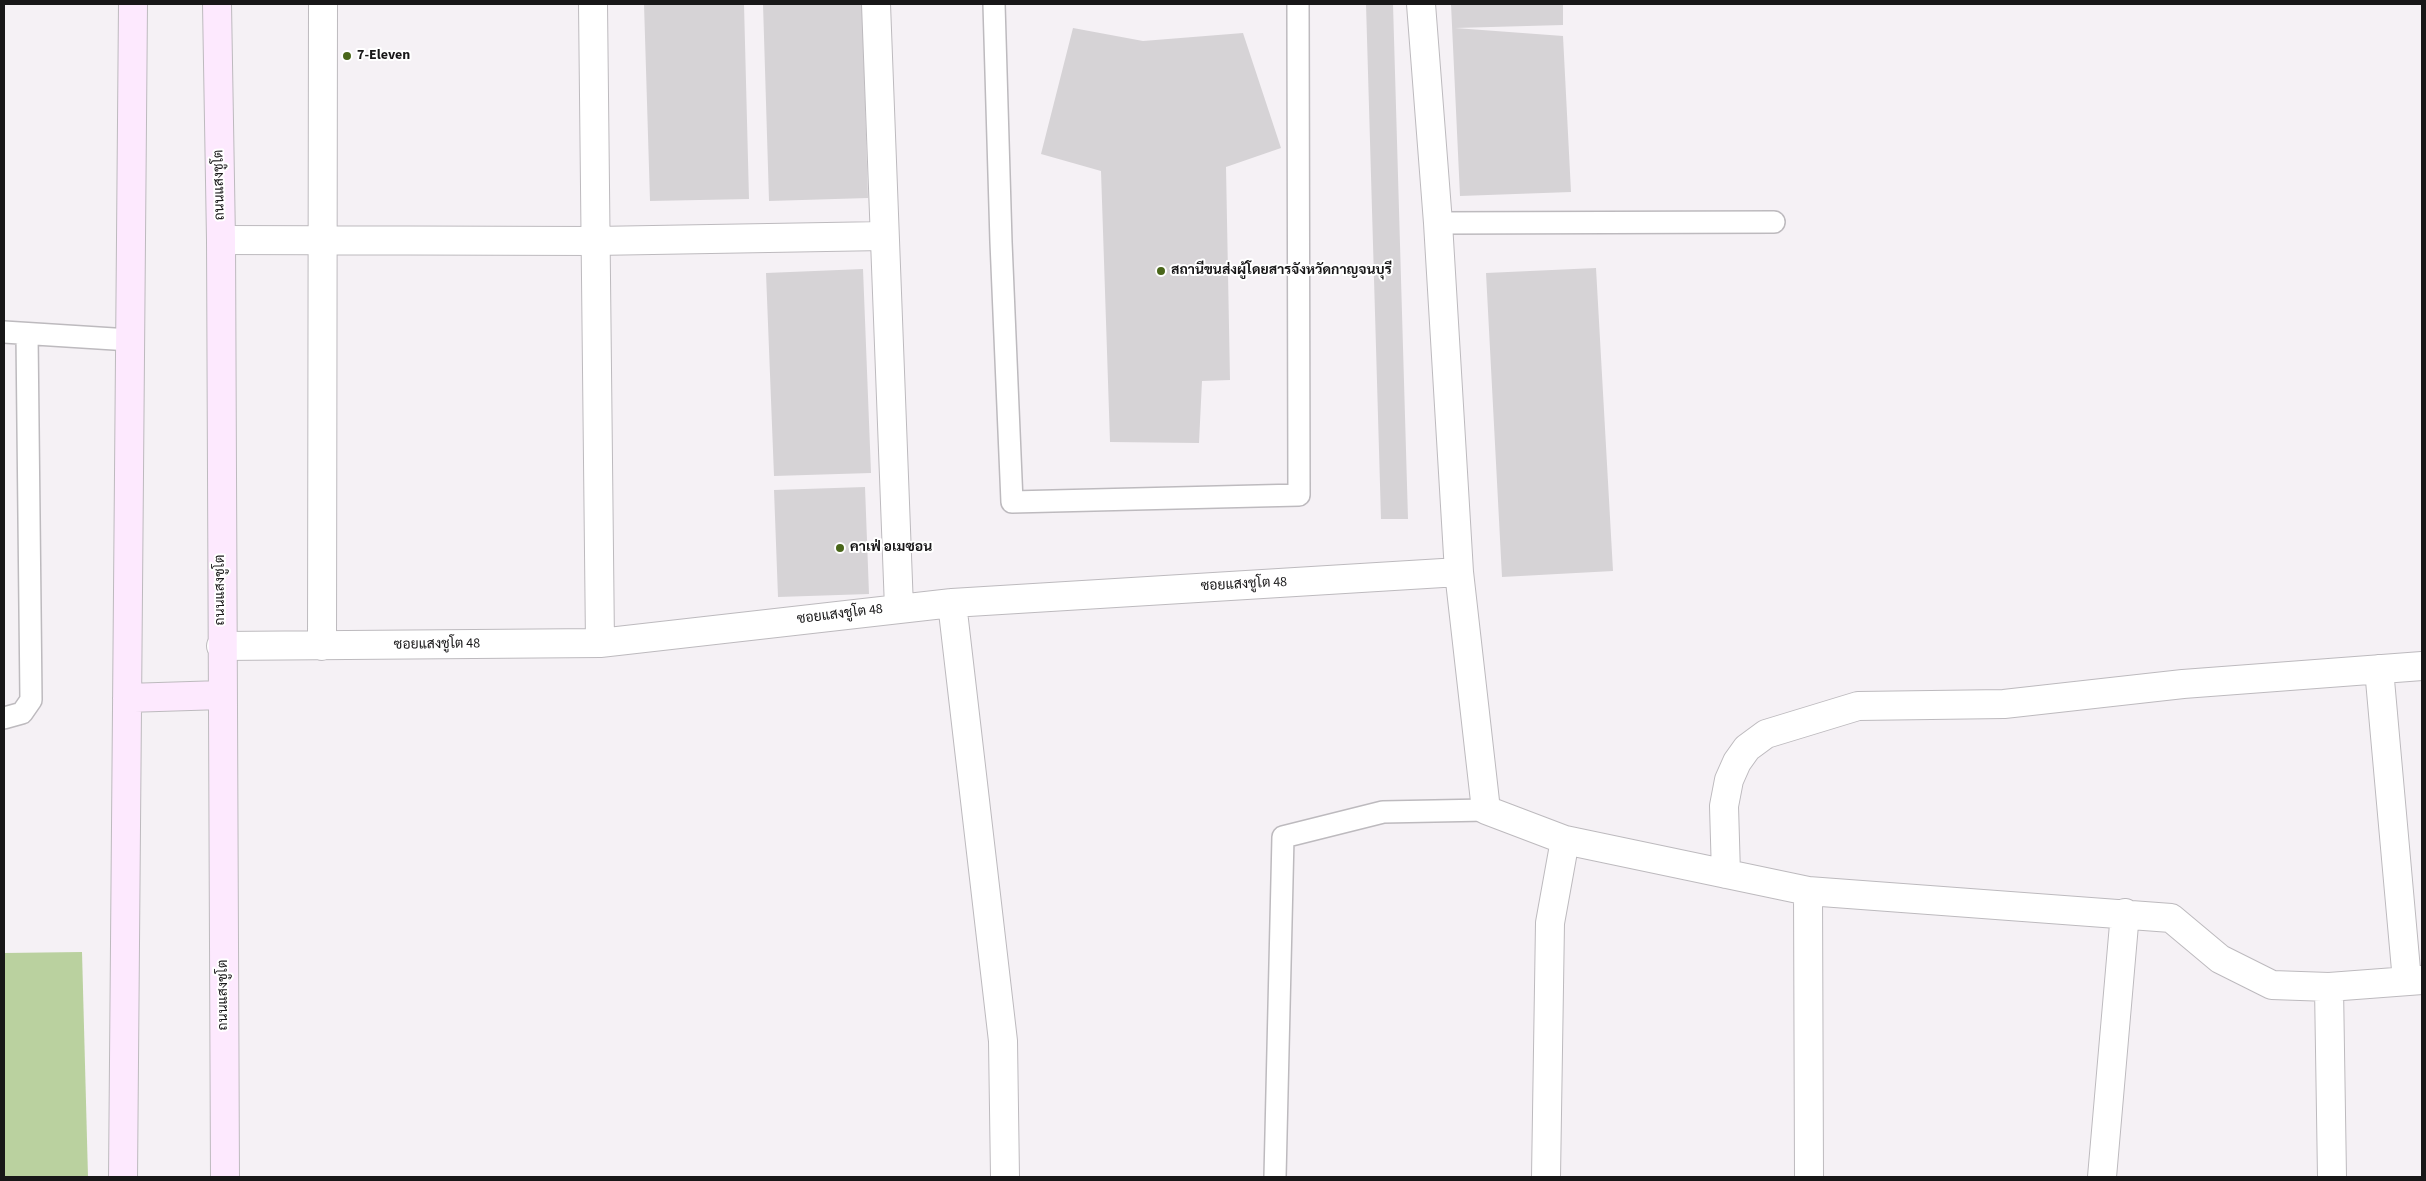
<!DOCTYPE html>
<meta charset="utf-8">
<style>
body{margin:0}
#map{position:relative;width:2426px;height:1181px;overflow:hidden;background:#f5f1f5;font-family:"Source Sans 3",sans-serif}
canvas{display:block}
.frame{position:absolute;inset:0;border:5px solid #181718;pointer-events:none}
</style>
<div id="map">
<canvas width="2426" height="1181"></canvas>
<div class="frame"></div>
</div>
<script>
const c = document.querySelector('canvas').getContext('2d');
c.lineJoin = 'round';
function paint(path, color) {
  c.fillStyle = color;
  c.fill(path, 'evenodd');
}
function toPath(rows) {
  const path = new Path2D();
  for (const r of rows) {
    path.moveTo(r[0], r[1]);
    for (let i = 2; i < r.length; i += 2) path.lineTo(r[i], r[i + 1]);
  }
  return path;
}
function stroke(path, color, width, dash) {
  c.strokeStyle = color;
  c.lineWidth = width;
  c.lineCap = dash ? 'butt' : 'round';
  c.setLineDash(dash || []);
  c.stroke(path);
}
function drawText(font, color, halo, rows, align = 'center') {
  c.font = font + ' "Source Sans 3",Sarabun,sans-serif';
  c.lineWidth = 4;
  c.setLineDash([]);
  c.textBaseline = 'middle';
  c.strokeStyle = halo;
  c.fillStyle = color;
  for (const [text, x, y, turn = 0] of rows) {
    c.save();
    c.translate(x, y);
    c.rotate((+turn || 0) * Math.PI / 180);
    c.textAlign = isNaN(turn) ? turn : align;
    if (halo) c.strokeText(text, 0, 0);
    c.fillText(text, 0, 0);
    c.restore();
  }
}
paint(toPath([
 [82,952,88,1177,4,1177,4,953]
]), '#bad19f');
paint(toPath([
 [644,4,744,4,749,199,650,201],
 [763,4,862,4,868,198,769,201],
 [1366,4,1393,4,1408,519,1381,519],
 [1451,4,1563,4,1563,25,1455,28,1563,36,1571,192,1460,196],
 [1073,28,1143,41,1243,33,1281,148,1226,167,1230,380,1202,381,1199,443,1110,442,1101,171,1041,154],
 [1596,268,1613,571,1502,577,1486,273],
 [863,269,871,473,774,476,766,273],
 [865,487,869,594,778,597,774,490]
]), '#d6d3d6');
const service = toPath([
 [994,4,1001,242,1012,502,1299,495,1298,4],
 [1438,223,1774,222],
 [4,332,130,340],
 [4,718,22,713,31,700,27,334],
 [1275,1177,1283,837,1383,812,1486,810]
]);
const minor = toPath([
 [593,4,600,643],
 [876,4,899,608],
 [1421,4,1438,223,1459,572,1486,810,1565,840,1808,891,2171,918,2220,959,2272,985,2329,987,2422,980],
 [221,240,595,241,884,236],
 [952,603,1003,1041,1005,1177],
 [221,646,600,643,952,603,1459,572],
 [322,646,323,4],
 [2379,669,2407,981],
 [1726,874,1724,806,1729,780,1737,762,1747,748,1766,734,1858,706,2004,704,2183,684,2422,666],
 [1808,891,1809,1177],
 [2329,987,2332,1177],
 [1546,1177,1550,923,1565,840],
 [2102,1177,2125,913]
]);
const secondary = toPath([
 [217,4,221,240,225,1177],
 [127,698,222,695],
 [123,1177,133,4]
]);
stroke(service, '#bdbabe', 24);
stroke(minor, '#bdbabe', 30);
stroke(secondary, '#bdbabe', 30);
stroke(service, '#fff', 21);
stroke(minor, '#fff', 28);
stroke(secondary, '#fde9fe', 28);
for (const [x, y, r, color] of [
 [347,56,5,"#49661a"],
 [1161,271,5,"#49661a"],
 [840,548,5,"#49661a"]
]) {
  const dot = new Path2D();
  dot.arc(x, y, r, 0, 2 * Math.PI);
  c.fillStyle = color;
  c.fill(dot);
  stroke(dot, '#fff', 2);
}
drawText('bold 14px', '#181718', '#fff', [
 ["7-Eleven",357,56],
 ["สถานีขนส่งผู้โดยสารจังหวัดกาญจนบุรี",1171,271],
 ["คาเฟ่ อเมซอน",850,548]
], 'left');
drawText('14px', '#181718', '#fff', [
 ["ถนนแสงชูโต",220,185,-91],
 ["ซอยแสงชูโต 48",1244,585,-3],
 ["ถนนแสงชูโต",221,590,-90],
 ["ซอยแสงชูโต 48",840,615,-7],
 ["ซอยแสงชูโต 48",437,645,-1],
 ["ถนนแสงชูโต",224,995,-90]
]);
</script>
